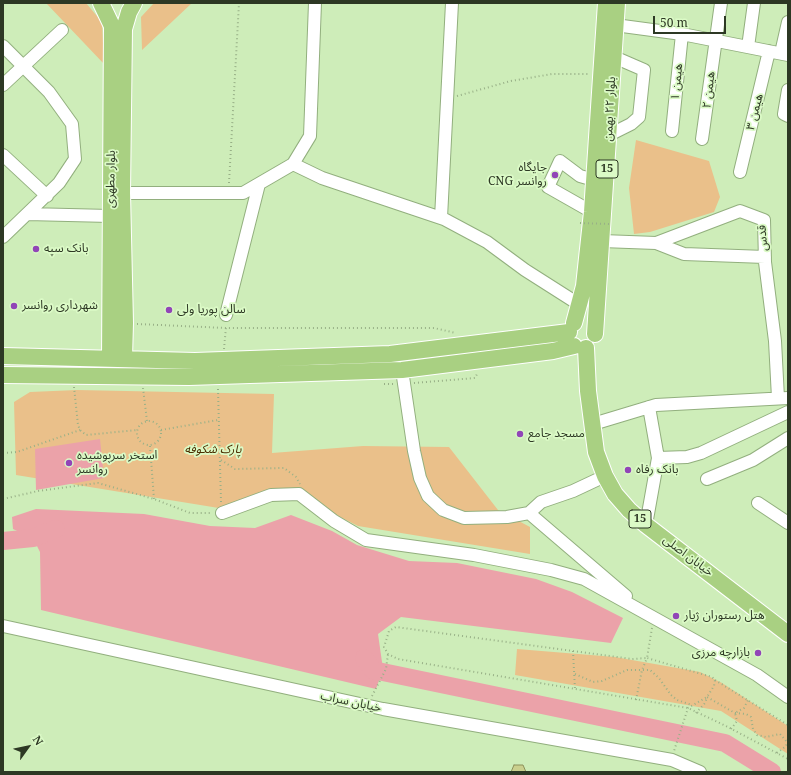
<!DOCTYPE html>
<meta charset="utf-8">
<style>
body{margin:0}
#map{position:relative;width:791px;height:775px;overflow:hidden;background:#ceedb9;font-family:"Noto Serif",serif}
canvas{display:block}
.frame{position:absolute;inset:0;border:4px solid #2d3824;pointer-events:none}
.north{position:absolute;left:8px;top:727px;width:40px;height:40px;-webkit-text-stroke:3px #dbfac6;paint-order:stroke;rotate:57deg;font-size:11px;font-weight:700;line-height:16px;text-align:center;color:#2d3824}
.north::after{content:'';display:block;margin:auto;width:14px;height:18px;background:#2d3824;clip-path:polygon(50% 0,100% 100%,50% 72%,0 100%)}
.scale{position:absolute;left:653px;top:16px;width:73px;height:18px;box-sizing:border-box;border:2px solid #2d3824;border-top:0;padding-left:5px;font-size:12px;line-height:14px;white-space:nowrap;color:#2d3824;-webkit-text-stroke:3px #dbfac6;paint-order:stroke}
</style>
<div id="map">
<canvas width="791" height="775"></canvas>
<div class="frame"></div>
<div class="north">N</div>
<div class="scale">50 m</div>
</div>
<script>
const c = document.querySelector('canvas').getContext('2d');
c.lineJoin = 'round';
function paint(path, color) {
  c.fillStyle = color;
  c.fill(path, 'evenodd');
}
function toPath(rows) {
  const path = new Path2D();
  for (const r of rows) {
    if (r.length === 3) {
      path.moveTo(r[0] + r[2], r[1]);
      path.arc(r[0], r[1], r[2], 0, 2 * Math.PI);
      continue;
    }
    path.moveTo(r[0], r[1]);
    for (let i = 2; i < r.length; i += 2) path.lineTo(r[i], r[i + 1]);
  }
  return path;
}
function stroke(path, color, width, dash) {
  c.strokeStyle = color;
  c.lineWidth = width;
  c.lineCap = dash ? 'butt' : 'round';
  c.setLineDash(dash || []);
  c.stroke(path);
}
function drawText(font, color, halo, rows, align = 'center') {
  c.font = font + ' "Noto Serif","Noto Sans Arabic",serif';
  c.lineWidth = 3.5;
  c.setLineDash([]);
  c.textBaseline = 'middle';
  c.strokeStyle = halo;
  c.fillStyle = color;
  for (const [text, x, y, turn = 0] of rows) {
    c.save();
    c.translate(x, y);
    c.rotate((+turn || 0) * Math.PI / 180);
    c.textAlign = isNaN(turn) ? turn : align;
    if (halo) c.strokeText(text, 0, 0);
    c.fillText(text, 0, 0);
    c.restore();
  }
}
paint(toPath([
 [46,3,86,3,102,22,104,64],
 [154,3,192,3,142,50,141,17],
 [636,140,709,161,720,197,714,212,650,232,634,234,629,188],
 [77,390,274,394,272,453,363,446,449,447,498,510,530,527,530,554,358,526,282,488,231,510,16,475,14,402,30,392],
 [517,649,615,657,700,672,722,683,788,726,788,754,721,711,515,675]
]), '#eac08a');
paint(toPath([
 [100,439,104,478,36,490,35,449],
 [36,509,144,514,210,526,255,528,291,515,332,531,357,545,409,561,457,563,536,579,572,592,623,618,611,643,401,617,378,634,383,669,376,689,41,610,40,552,33,538,13,529,12,517]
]), '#eba2a9');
stroke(toPath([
 [3,541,33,538,56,529],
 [364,658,373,670,725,743,772,772]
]), '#eba2a9', 18);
const building = toPath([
 [514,765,523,765,526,772,511,772,514,765]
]);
paint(building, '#cad08e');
stroke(building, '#8c915b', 1);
const minor = toPath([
 [615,25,682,34,788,55],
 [3,46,49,92,72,124,75,159,59,183,3,237],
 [748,47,754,3],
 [781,53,788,22],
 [3,85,62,30],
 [788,90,784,114,788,116],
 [672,131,682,34],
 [609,135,631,124,639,117,644,70,614,57],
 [702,139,721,3],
 [3,155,47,196],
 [293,164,310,136,315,3],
 [740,172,769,51],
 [122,193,243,193,293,164,322,178,444,219,487,242,525,270,580,305],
 [592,212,548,187,560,161,580,176,594,180],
 [27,214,110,216],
 [441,218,452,3],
 [602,241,656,243,740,211,764,220,765,262,775,341,778,398],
 [656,243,684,254,765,257],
 [226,315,259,184],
 [402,370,414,451,420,478,428,496,443,510,464,518,507,517,529,513,626,596],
 [593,424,656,405,788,398],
 [658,458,687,457,701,453,788,412],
 [707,479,753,460,788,438],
 [758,503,788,523],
 [222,513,271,495,299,494,334,521,366,540,474,555,551,570,584,579,757,675,788,697],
 [529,513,541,502,573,491,605,476],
 [646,525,658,458,649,407],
 [3,626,383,709,672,760,700,772]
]);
const major = toPath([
 [101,3,112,26,110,358],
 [574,323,584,286,592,212,606,3],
 [595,334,617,3],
 [586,348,588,391,596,452,605,476,615,494,629,510,646,525,788,634],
 [3,356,195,361,390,354,569,332],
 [124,358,125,323,122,193,124,29,129,12,134,3],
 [3,375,189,377,402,370,553,351,574,346]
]);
stroke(minor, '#92af7e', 14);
stroke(major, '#fff', 18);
stroke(toPath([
 [457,96,511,81,552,74,588,74],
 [229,183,239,3],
 [137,324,226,328,434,328,456,333],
 [224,349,226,327],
 [414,383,475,378,477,374],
 [384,384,394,384],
 [74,387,78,425,80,430,86,435,137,430],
 [143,388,147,421],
 [218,389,221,502],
 [149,433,12],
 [161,430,218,420],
 [150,446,154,499],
 [3,453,17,452,80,430],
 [221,460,235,469,284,468,296,477,300,484],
 [3,499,38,491,98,483,154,499,190,513,212,513],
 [652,628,647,658,632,659,396,627,389,631,384,647,388,654,398,659,688,708,726,726,788,759],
 [573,651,575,690],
 [575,674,593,682,602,681,627,670,650,670,659,678,671,695,677,700,692,705],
 [715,680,788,725],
 [372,696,386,669,388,654],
 [636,700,642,670,647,658,712,677,715,680,714,686,707,697,688,708,674,751],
 [696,713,705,703,707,697,735,713,746,714,751,717,753,729,757,735,766,737,780,734,788,743],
 [731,729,737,721,735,713,744,708,748,700],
 [777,753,786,746,787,742]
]), '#98b087', 2, [1, 3]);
stroke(minor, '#fff', 12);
stroke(major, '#a9d082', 16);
stroke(toPath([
 [580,223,610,224]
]), '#98b087', 2, [1, 3]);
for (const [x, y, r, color] of [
 [555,175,4,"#9145b7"],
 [36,249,4,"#9145b7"],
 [14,306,4,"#9145b7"],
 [169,310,4,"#9145b7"],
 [520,434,4,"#9145b7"],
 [69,463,4,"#9145b7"],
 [628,470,4,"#9145b7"],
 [676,616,4,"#9145b7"],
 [758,653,4,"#9145b7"]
]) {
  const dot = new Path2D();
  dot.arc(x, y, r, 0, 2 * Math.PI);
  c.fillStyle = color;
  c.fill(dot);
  stroke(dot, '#dbfac6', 1.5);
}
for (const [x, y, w] of [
 [607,169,22],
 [640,519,22]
]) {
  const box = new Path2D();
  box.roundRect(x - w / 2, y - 9, w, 18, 3);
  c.fillStyle = '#dbfac6';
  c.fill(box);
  stroke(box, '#2d3824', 1);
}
drawText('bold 11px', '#2d3824', null, [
 ["15",607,169],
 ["15",640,519]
]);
drawText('12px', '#2d3824', '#dbfac6', [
 ["هیمن ۱",677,82,-84],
 ["هیمن ۲",709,90,-83],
 ["بلوار ۲۲ بهمن",610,109,-87],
 ["هیمن ۳",755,112,-76],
 ["بلوار مطهری",111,179,-89],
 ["قدس",763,238,-95],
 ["خیابان اصلی",688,556,37],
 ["خیابان سراب",351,702,12]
]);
drawText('12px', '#2d3824', '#dbfac6', [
 ["جایگاه",547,168,"right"],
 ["CNG روانسر",547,182,"right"],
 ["بانک سپه",44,249],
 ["شهرداری روانسر",22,306],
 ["سالن پوریا ولی",177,310],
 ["مسجد جامع",528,434],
 ["استخر سرپوشیده",77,456],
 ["روانسر",77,470],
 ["بانک رفاه",636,470],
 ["هتل رستوران ژیار",684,616],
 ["بازارچه مرزی",750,653,"right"]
], 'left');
drawText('italic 12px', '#4b2e00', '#dbfac6', [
 ["پارک شکوفه",213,450]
]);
</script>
